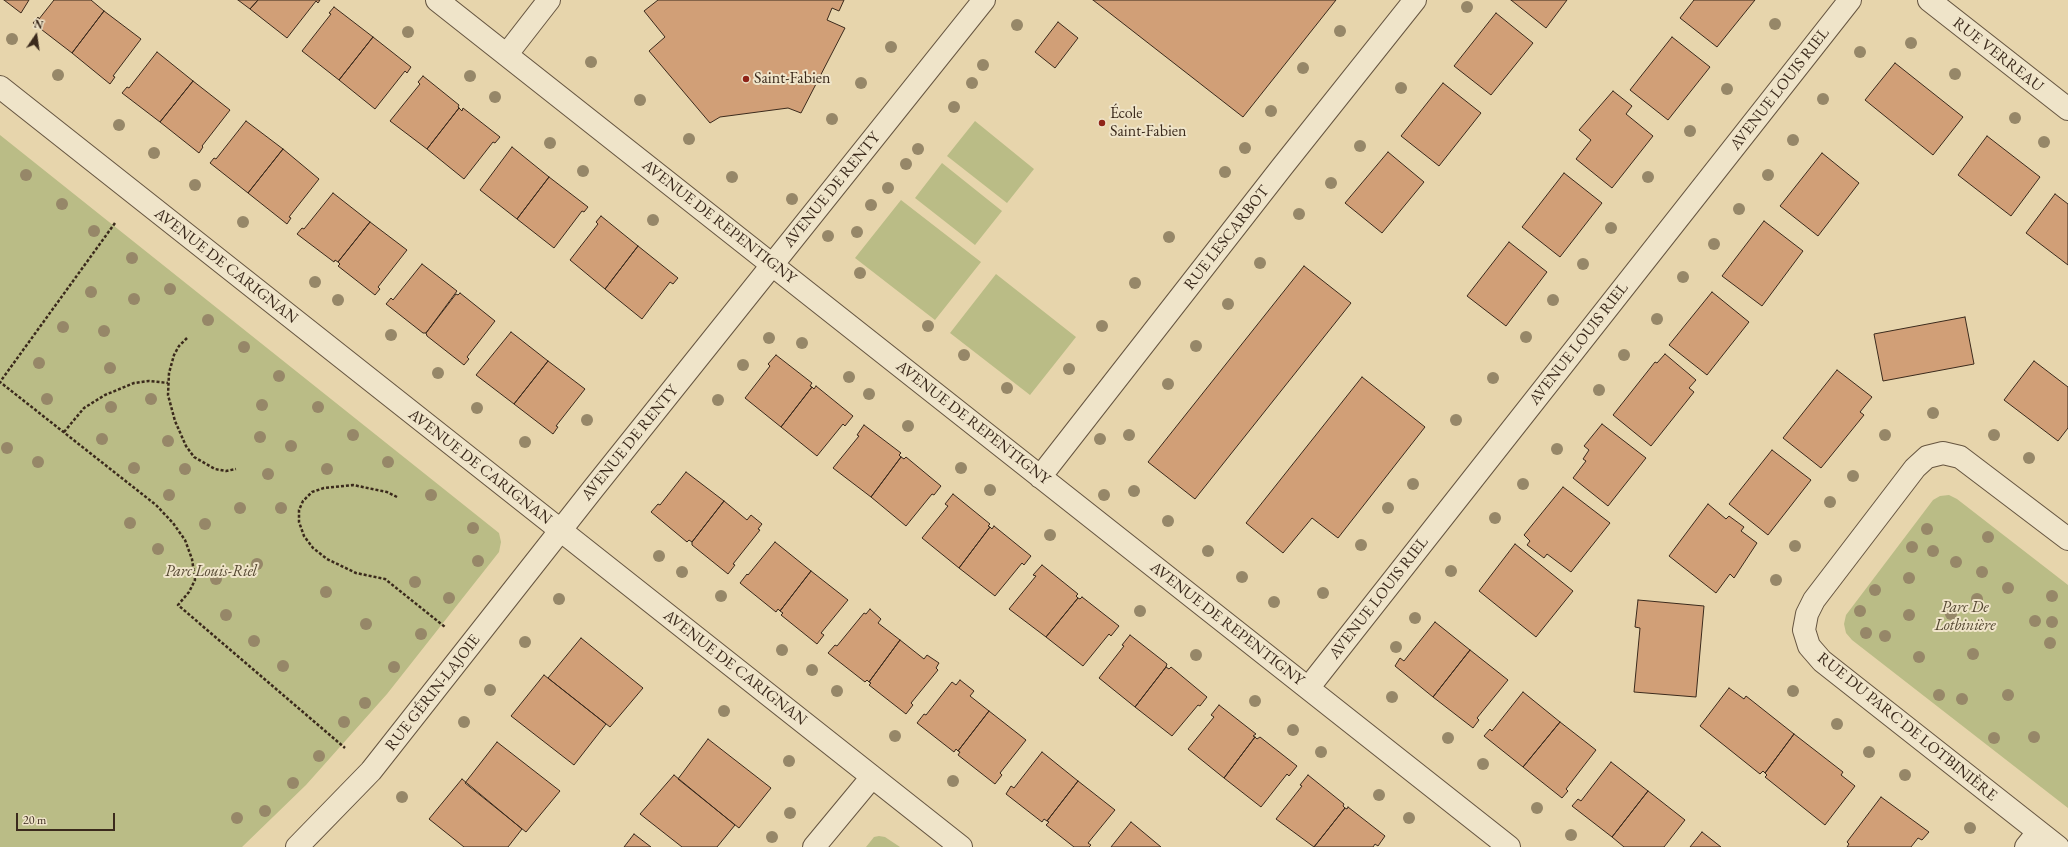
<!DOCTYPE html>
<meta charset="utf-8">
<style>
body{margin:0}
#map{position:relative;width:2068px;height:847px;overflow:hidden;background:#e7d5ac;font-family:"EB Garamond",serif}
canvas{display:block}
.north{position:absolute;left:16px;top:16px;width:40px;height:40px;-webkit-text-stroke:3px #efe4c9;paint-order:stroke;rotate:13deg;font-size:11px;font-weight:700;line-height:16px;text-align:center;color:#3b2a1c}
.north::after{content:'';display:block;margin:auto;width:14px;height:18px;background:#3b2a1c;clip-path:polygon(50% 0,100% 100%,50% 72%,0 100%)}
.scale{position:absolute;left:16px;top:813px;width:99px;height:18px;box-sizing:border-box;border:2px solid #3b2a1c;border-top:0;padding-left:5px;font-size:12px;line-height:14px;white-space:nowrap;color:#3b2a1c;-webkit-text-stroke:3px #efe4c9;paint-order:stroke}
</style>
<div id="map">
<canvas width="2068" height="847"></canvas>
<div class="north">N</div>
<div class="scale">20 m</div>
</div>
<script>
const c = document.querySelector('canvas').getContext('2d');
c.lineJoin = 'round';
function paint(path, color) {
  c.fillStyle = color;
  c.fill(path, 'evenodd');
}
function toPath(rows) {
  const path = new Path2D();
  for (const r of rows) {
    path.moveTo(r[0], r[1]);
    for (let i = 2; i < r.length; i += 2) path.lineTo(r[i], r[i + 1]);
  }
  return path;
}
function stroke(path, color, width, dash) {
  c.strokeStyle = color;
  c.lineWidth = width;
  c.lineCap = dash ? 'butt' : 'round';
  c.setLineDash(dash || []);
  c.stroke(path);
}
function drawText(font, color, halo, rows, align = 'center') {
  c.font = font + ' "EB Garamond",serif';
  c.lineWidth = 4;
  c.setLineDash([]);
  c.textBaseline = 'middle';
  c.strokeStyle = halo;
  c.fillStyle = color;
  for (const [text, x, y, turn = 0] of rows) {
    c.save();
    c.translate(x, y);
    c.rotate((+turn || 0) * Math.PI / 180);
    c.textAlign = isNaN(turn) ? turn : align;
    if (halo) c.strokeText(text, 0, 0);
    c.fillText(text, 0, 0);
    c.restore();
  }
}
paint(toPath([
 [975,121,1034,169,1007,203,947,156],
 [0,135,499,533,501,542,499,552,387,694,306,785,242,847,0,847],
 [942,163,1002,211,975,245,915,198],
 [901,200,981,262,935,320,855,258],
 [996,274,1076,337,1030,395,950,333],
 [1949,495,1957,499,2068,585,2068,808,1852,640,1846,633,1844,624,1846,615,1933,500,1940,496],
 [879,836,885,837,900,847,866,847,874,837]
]), '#babc86');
const building = toPath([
 [4,0,29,0,21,13,4,0],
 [54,0,91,0,104,11,72,53,33,23,38,17,39,19,54,0],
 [238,0,258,0,250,9,238,0],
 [258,0,320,0,318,3,316,1,287,38,250,9,258,0],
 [658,0,844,0,839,11,832,8,827,20,845,28,801,113,788,108,720,117,710,123,649,51,665,37,644,11,658,0],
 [1093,0,1336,0,1243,117,1093,0],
 [1511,0,1567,0,1546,28,1511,0],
 [1694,0,1755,0,1717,47,1680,18,1694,0],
 [334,7,373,37,339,80,302,51,331,14,329,13,334,7],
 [104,11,141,39,113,76,115,77,110,84,72,53,104,11],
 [1496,13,1533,43,1491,95,1454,66,1496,13],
 [1058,22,1078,38,1055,68,1035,52,1058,22],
 [373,37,411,67,407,73,405,71,375,109,339,80,373,37],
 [1672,37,1710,67,1668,120,1630,90,1672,37],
 [157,52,193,81,160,122,122,93,127,87,129,88,157,52],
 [1895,63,1963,117,1933,155,1865,100,1895,63],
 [423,76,459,105,458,107,459,108,427,149,390,121,420,84,418,82,423,76],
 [193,81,230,110,202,146,203,147,199,153,160,122,193,81],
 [1443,83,1481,113,1439,166,1401,136,1443,83],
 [1613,91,1632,106,1626,114,1653,136,1612,188,1576,159,1591,140,1579,130,1613,91],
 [459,108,462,111,463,108,500,137,495,143,493,142,464,179,427,149,459,108],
 [246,121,283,149,248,193,210,163,214,158,216,159,246,121],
 [1987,136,2040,177,2011,216,1958,175,1987,136],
 [512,147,549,177,517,219,480,190,512,147],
 [283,149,319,179,289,217,291,218,287,224,248,193,283,149],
 [1388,152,1424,182,1382,233,1345,203,1388,152],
 [1822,153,1859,183,1818,236,1780,206,1822,153],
 [1564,173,1602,203,1560,257,1522,227,1564,173],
 [549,177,588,207,584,212,582,211,554,248,517,219,549,177],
 [333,193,370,222,338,262,335,260,334,262,297,234,302,228,304,229,333,193],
 [2055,194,2068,204,2068,265,2026,233,2055,194],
 [601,216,638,246,605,289,570,260,598,224,596,222,601,216],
 [1764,221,1803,251,1762,306,1722,276,1764,221],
 [370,222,407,250,378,287,380,289,375,295,338,266,340,264,338,262,370,222],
 [1509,242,1547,272,1506,326,1467,296,1509,242],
 [638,246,678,278,673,284,670,282,642,319,605,289,638,246],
 [422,264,457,291,426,333,423,333,386,304,391,298,393,300,422,264],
 [1304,266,1351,303,1195,499,1148,462,1304,266],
 [1712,292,1749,322,1707,375,1669,345,1712,292],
 [460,293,495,321,467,357,469,359,464,365,427,336,426,333,456,294,458,295,460,293],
 [1965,317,1974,364,1883,381,1874,334,1965,317],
 [511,332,548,361,514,404,476,375,511,332],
 [1665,354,1696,380,1689,388,1694,392,1651,446,1613,415,1655,362,1657,363,1665,354],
 [776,355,812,383,810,386,812,387,781,427,745,398,770,366,768,364,776,355],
 [548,361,585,389,556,426,558,427,553,434,514,404,548,361],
 [2034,361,2068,387,2068,428,2058,441,2004,400,2034,361],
 [1837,370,1872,397,1860,412,1864,415,1821,468,1783,438,1837,370],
 [1362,377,1425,427,1338,538,1312,518,1283,553,1246,523,1362,377],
 [816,386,853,416,845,426,843,424,817,456,781,427,812,387,814,389,816,386],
 [1602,424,1646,458,1608,506,1573,478,1586,461,1583,459,1589,450,1584,446,1602,424],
 [864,425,901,453,899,455,901,457,871,497,833,468,859,436,857,435,864,425],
 [1772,450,1811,480,1768,535,1729,504,1772,450],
 [901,457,904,459,906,457,941,486,934,495,932,494,906,526,871,497,901,457],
 [686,472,724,501,692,542,689,540,687,542,651,512,658,504,660,505,686,472],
 [1563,487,1610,523,1571,572,1547,554,1544,558,1527,545,1530,541,1524,535,1563,487],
 [953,494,990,524,988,526,990,527,959,568,922,538,948,506,945,504,953,494],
 [724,501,747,520,751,515,762,524,758,529,760,530,733,564,735,565,728,574,692,545,692,542,724,501],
 [1708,504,1726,519,1729,516,1744,527,1741,531,1757,543,1734,578,1730,574,1716,593,1669,556,1708,504],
 [994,526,1031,556,1024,565,1022,563,995,596,959,568,990,527,992,529,994,526],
 [775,542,811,571,780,611,778,609,776,612,740,583,747,574,748,575,775,542],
 [1515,544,1573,591,1536,637,1479,591,1515,544],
 [1042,565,1078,594,1076,596,1078,598,1046,637,1009,609,1036,576,1033,575,1042,565],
 [811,571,848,600,821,633,824,635,817,644,781,615,783,613,780,611,811,571],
 [1082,597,1119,626,1111,636,1109,634,1083,666,1046,637,1078,598,1080,599,1082,597],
 [1638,600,1704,606,1696,697,1634,692,1640,628,1635,627,1638,600],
 [870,609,881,619,878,623,900,640,869,682,867,680,865,682,828,653,835,645,837,646,864,613,866,614,870,609],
 [1435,622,1470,650,1433,697,1395,666,1400,658,1404,661,1435,622],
 [1130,635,1167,664,1166,667,1135,707,1099,678,1124,646,1122,645,1130,635],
 [581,638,643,688,610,727,548,678,581,638],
 [900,640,924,659,927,655,939,663,936,668,938,670,911,703,913,705,906,714,869,685,871,683,869,682,900,640],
 [1470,650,1508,680,1477,718,1479,720,1473,728,1433,697,1470,650],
 [1166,667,1169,669,1171,667,1207,697,1200,706,1198,705,1172,736,1135,707,1166,667],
 [544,675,606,724,574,765,511,716,544,675],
 [960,680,974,691,970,696,989,711,958,751,956,749,954,752,917,723,924,714,926,715,952,682,956,685,960,680],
 [1729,688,1744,699,1746,696,1794,734,1765,773,1763,771,1760,774,1700,726,1729,688],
 [1523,692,1560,722,1523,767,1484,736,1490,729,1492,731,1523,692],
 [1219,705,1256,734,1253,736,1255,737,1224,778,1188,749,1214,717,1211,715,1219,705],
 [989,711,1026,740,1000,773,1002,775,995,784,958,755,960,752,958,751,989,711],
 [1560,722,1596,750,1566,789,1568,791,1562,798,1523,767,1560,722],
 [1794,734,1843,772,1841,775,1855,786,1825,825,1765,777,1767,775,1765,773,1794,734],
 [1255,737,1257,739,1260,737,1297,766,1289,776,1287,774,1261,807,1224,778,1255,737],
 [708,739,771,788,739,828,678,779,708,739],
 [497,742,560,791,526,832,465,783,497,742],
 [1042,752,1078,781,1047,821,1044,819,1042,822,1006,794,1011,786,1014,788,1042,752],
 [1611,762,1648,791,1612,837,1572,806,1578,799,1581,801,1611,762],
 [674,775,735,825,717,847,682,847,640,814,674,775],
 [1308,775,1344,804,1343,806,1345,808,1314,847,1276,819,1302,786,1300,785,1308,775],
 [462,779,522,829,508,847,464,847,429,819,462,779],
 [1078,781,1115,810,1088,843,1091,845,1089,847,1074,847,1046,825,1049,822,1047,821,1078,781],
 [1648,791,1685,820,1664,847,1624,847,1612,837,1648,791],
 [1881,797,1929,832,1922,840,1918,838,1911,847,1847,847,1849,844,1847,842,1881,797],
 [1348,807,1385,836,1378,846,1375,844,1373,847,1314,847,1345,808,1347,809,1348,807],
 [1131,822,1161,847,1111,847,1131,822],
 [1702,832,1721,847,1690,847,1702,832],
 [634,834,651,847,624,847,634,834]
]);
paint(building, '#d19f77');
stroke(building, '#3b2a1c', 1);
const minor = toPath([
 [437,0,1509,847],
 [1929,0,2068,109],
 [507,54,549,0],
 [0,87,961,847],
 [1040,477,1282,167,1415,0],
 [1309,687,1850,0],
 [297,847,371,771,593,489,984,0],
 [814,847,872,777],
 [2026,847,2038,832],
 [2058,847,1822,661,1809,646,1804,630,1807,614,1814,600,1915,468,1927,457,1943,453,1960,457,2068,539]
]);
stroke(minor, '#665540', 24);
stroke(toPath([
 [115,223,0,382,156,505,173,523,185,540,192,559,195,580,189,592,178,605,345,748],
 [187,338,179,346,174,355,169,373,168,395,175,421,186,446,194,457,215,469,226,471,236,469],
 [64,432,84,408,105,395,134,383,149,381,168,383],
 [397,497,387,492,353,485,324,488,312,492,303,501,299,510,299,522,304,536,313,548,327,559,356,573,385,579,445,627]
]), '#3b2a1c', 2.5, [3, 2]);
stroke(minor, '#efe4c9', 22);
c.fillStyle = '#968768';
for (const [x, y] of [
 [1467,7],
 [1775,24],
 [1017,25],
 [1340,31],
 [408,32],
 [12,39],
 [1911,43],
 [891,47],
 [1860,52],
 [591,62],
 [983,65],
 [1303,68],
 [1955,74],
 [58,75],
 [470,76],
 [861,83],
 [972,83],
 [1401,88],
 [1727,89],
 [495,97],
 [1823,99],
 [640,100],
 [954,107],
 [1271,111],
 [2015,118],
 [832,119],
 [119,125],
 [1690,131],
 [689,139],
 [1793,140],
 [2044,142],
 [550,143],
 [1360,146],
 [1245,148],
 [918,149],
 [154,153],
 [906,164],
 [583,171],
 [1225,172],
 [26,175],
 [1768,175],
 [732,177],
 [1648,177],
 [1331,183],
 [195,185],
 [888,188],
 [792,199],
 [62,204],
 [871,205],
 [1739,209],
 [1299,214],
 [653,220],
 [243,222],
 [1611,228],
 [94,231],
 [857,232],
 [828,236],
 [1169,237],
 [1714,244],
 [132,258],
 [1260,263],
 [1583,264],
 [860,273],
 [1683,277],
 [315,282],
 [1135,283],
 [170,289],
 [91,292],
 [134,299],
 [338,300],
 [1553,300],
 [1228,304],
 [1657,319],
 [208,320],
 [928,326],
 [1102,326],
 [63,327],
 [104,331],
 [391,335],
 [1526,337],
 [769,338],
 [802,343],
 [1196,346],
 [244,347],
 [964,355],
 [1624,355],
 [39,363],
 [743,365],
 [110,368],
 [1069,369],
 [438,373],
 [279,376],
 [849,377],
 [1493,378],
 [1168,384],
 [1007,388],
 [1599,390],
 [869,394],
 [47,399],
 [151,399],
 [718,400],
 [262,405],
 [111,407],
 [318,407],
 [477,408],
 [1933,413],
 [587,420],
 [1456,420],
 [908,426],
 [353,435],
 [1129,435],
 [1885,435],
 [1994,435],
 [260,437],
 [102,439],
 [1100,439],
 [168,441],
 [525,442],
 [291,446],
 [7,448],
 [1557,449],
 [2029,458],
 [38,462],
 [388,462],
 [134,468],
 [961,468],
 [185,469],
 [327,469],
 [268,474],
 [1853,476],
 [1413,484],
 [1523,484],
 [990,490],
 [1134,491],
 [169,495],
 [431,495],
 [1104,495],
 [1830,502],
 [240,508],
 [281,508],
 [1388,508],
 [1495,518],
 [1168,521],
 [130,523],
 [205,524],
 [473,528],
 [1927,529],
 [1050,535],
 [1988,537],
 [1361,545],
 [1795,546],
 [1912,547],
 [158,549],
 [1208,551],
 [1933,551],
 [659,556],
 [478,561],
 [1956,562],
 [257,564],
 [1451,571],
 [682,572],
 [1982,572],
 [1242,577],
 [1909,578],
 [216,579],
 [1776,580],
 [415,582],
 [2008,588],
 [1875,590],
 [326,592],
 [1323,593],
 [721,596],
 [2052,596],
 [449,598],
 [559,599],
 [1977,599],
 [1274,602],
 [1140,611],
 [1860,611],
 [1951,614],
 [226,615],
 [1909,615],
 [1415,618],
 [2035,621],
 [2052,622],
 [366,624],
 [1866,633],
 [421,634],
 [1885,636],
 [254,641],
 [525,642],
 [2050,643],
 [1396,647],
 [782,650],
 [1973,654],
 [1196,655],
 [1919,657],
 [283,666],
 [394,667],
 [812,670],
 [490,690],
 [837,691],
 [1793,691],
 [1939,695],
 [2008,695],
 [1392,697],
 [1962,699],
 [1255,701],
 [365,703],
 [724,711],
 [344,722],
 [464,722],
 [1837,724],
 [1293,730],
 [895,736],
 [2034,737],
 [1448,738],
 [1994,738],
 [1321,752],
 [1869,752],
 [319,756],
 [789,761],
 [1483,764],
 [1905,775],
 [953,781],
 [293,783],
 [1379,795],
 [402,797],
 [1537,808],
 [265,811],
 [790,813],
 [237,818],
 [1409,818],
 [1970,828],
 [1571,835],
 [772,837]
]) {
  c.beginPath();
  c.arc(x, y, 6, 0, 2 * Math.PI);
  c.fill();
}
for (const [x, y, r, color] of [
 [746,79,4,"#8f2418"],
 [1102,123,4,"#8f2418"]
]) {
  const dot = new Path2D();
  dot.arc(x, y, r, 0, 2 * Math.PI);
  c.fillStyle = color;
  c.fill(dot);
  stroke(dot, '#efe4c9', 1.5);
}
drawText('16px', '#3b2a1c', '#efe4c9', [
 ["RUE VERREAU",1998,55,38],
 ["AVENUE LOUIS RIEL",1780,89,-52],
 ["AVENUE DE RENTY",832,190,-51],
 ["AVENUE DE REPENTIGNY",719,222,38],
 ["RUE LESCARBOT",1227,238,-52],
 ["AVENUE DE CARIGNAN",226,266,38],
 ["AVENUE LOUIS RIEL",1579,344,-52],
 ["AVENUE DE REPENTIGNY",973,423,38],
 ["AVENUE DE RENTY",630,443,-51],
 ["AVENUE DE CARIGNAN",480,467,38],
 ["AVENUE LOUIS RIEL",1379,598,-52],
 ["AVENUE DE REPENTIGNY",1227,624,38],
 ["AVENUE DE CARIGNAN",735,668,38],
 ["RUE GÉRIN-LAJOIE",433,693,-52],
 ["RUE DU PARC DE LOTBINIÈRE",1907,727,39]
]);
drawText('16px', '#3b2a1c', '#efe4c9', [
 ["Saint-Fabien",754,79],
 ["École",1110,114],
 ["Saint-Fabien",1110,132]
], 'left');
drawText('italic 16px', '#544731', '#efe4c9', [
 ["Parc Louis-Riel",211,572],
 ["Parc De",1965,608],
 ["Lotbinière",1965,626]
]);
</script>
